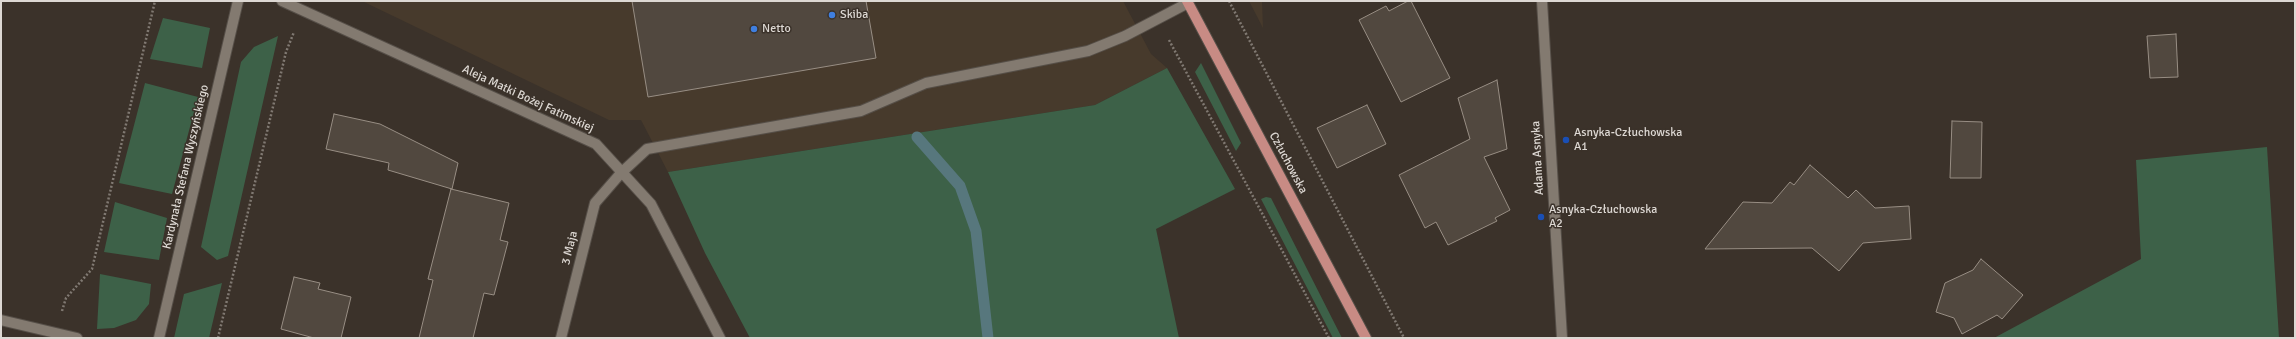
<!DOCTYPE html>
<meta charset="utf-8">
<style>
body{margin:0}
#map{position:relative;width:2296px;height:339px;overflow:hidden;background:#3b322a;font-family:Signika,sans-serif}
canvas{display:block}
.frame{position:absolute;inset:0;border:2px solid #ddd8d3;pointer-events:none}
</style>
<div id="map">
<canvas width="2296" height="339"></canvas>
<div class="frame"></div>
</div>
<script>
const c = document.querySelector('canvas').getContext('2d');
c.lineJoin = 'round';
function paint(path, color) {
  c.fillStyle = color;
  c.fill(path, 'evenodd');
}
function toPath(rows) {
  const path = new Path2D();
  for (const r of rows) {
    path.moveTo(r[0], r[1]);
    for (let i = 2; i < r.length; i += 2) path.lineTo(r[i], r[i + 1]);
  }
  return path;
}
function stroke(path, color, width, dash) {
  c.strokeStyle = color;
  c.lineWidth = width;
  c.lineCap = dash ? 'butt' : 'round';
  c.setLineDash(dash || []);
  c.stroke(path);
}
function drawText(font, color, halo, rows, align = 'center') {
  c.font = font + ' Signika,sans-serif';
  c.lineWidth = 3;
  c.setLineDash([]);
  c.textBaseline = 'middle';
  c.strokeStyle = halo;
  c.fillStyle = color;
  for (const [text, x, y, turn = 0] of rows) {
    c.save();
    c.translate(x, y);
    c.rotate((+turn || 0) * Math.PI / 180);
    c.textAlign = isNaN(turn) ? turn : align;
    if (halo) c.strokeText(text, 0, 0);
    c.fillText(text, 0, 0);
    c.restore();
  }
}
paint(toPath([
 [362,1,1123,1,1151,54,1167,68,1095,105,668,172,641,120,609,120],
 [1249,1,1262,1,1263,28]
]), '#473a2c');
paint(toPath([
 [163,18,210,28,202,68,150,59],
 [278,36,228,256,217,260,201,247,241,62,254,47],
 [1201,63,1241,143,1236,151,1195,72],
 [1167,68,1235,189,1156,229,1179,338,750,338,705,253,668,172,1095,105],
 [145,83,198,97,172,194,119,183],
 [2267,147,2279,338,1994,338,2141,259,2136,160],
 [1266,197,1271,198,1342,338,1333,338,1261,199],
 [115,202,167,218,159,260,104,252],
 [100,274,151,284,149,304,136,320,114,328,97,329],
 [222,283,209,338,174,338,184,294]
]), '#3d6148');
stroke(toPath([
 [917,137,960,186,976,231,988,338]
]), '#57777d', 11);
const building = toPath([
 [632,1,866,1,876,58,648,97,632,1],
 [1408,1,1411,1,1450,78,1401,102,1359,20,1386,6,1389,11,1408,1],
 [2176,34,2178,77,2150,78,2147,36,2176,34],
 [1497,80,1507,149,1484,157,1510,210,1495,218,1497,221,1448,245,1436,222,1425,228,1399,175,1470,139,1458,98,1497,80],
 [1367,105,1386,144,1337,168,1317,128,1367,105],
 [334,114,380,124,458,163,452,189,388,170,389,163,326,149,334,114],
 [1952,121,1982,122,1981,178,1950,178,1952,121],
 [1810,165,1848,198,1856,190,1875,208,1909,206,1911,239,1863,243,1839,271,1812,248,1705,249,1743,202,1772,203,1790,182,1794,185,1810,165],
 [451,189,509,203,500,240,508,242,494,295,484,293,473,338,419,338,433,280,428,279,451,189],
 [1981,259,2023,295,2002,319,1997,315,1962,334,1954,318,1936,312,1945,283,1973,270,1981,259],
 [294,277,320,283,318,289,351,297,341,338,314,338,281,329,294,277]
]);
paint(building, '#51483f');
stroke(building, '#988e84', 1);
const minor = toPath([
 [282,1,596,144,651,204,720,338],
 [1542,1,1562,338],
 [1,320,77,338],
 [159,338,238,1],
 [561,338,595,203,621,173,647,149,861,111,926,83,1088,51,1125,36,1188,3]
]);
const major = toPath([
 [1187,1,1366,338]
]);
stroke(minor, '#564f48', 12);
stroke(major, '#564f48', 12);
stroke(toPath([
 [1229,1,1404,338],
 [1169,40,1329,338],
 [62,311,66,298,92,269,155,1],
 [218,338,286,52,294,32]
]), '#807972', 2.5, [2, 2]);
stroke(minor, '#837a70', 10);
stroke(major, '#c88b84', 10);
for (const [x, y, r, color] of [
 [832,15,4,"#3f7fe0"],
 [754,29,4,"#3f7fe0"],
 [1566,140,4,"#1a4fb4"],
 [1541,217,4,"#1a4fb4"]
]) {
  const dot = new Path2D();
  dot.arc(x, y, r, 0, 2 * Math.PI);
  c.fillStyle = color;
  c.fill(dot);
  stroke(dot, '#3b322a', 1.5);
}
drawText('12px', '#ddd8d3', '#3b322a', [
 ["Skiba",840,15],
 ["Netto",762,29],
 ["Asnyka-Człuchowska",1574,133],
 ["A1",1574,147],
 ["Asnyka-Człuchowska",1549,210],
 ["A2",1549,224]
], 'left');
drawText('12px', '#ddd8d3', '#3b322a', [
 ["Aleja Matki Bożej Fatimskiej",528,99,25],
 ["Adama Asnyka",1538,158,-93],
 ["Człuchowska",1288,163,62],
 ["Kardynała Stefana Wyszyńskiego",186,167,-77],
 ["3 Maja",570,248,-76]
]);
</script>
